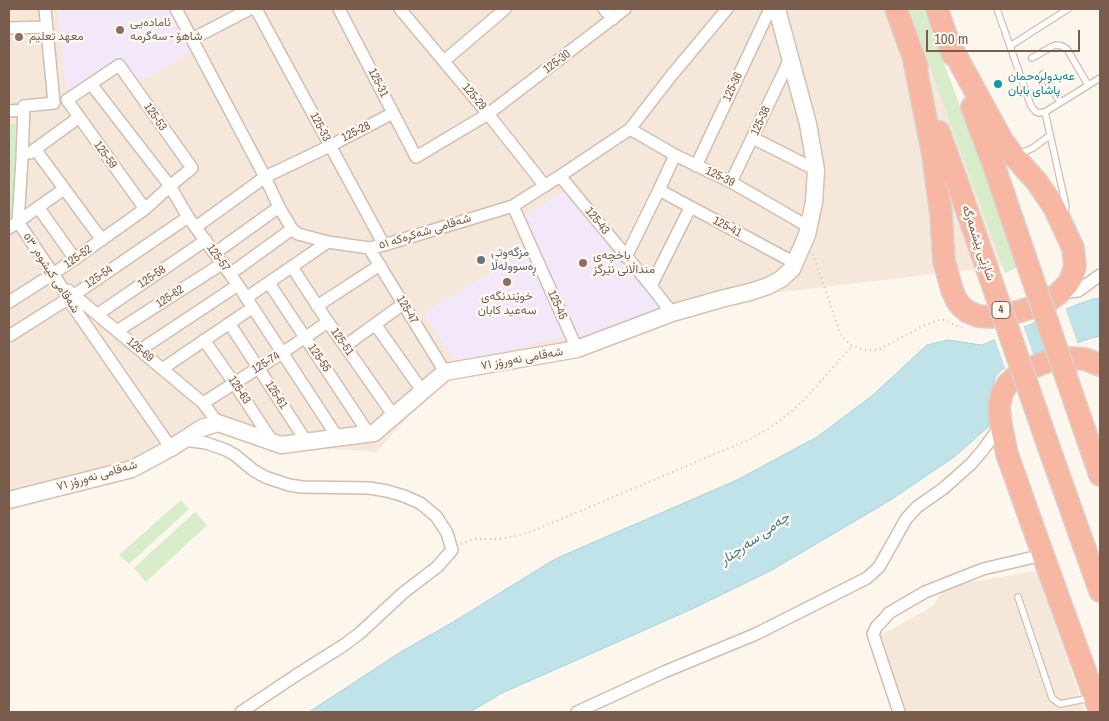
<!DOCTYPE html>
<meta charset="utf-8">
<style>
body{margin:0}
#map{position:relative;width:1109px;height:721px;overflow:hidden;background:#fdf6ec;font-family:"Archivo Narrow",sans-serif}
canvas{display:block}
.frame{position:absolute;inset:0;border:10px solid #7a5c4d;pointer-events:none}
.scale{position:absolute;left:926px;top:30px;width:154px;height:22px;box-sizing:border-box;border:2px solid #7a5c4d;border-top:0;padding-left:6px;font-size:15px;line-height:18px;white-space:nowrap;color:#7a5c4d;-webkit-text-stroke:4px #fffaf3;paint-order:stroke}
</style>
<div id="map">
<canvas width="1109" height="721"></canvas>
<div class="frame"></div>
<div class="scale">100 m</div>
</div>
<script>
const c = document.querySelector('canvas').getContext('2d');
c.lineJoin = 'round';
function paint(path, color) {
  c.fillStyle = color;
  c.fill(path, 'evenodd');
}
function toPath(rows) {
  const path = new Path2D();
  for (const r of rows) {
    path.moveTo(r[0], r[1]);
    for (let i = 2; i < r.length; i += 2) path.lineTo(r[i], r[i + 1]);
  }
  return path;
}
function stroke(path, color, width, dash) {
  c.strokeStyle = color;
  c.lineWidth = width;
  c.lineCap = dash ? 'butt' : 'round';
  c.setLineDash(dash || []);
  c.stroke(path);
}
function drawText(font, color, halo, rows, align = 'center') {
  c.font = font + ' "Archivo Narrow",Vazirmatn,sans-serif';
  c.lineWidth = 4.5;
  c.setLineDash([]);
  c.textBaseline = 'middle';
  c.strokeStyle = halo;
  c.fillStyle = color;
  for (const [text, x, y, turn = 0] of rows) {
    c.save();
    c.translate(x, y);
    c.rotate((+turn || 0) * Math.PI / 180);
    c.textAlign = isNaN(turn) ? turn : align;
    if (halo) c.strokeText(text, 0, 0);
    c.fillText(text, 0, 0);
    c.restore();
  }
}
paint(toPath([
 [9,9,916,9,1012,265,721,299,577,349,450,371,376,452,281,445,217,423,163,456,9,498],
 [1037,571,1085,712,900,712,872,640,933,606,946,586]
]), '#f5e8da');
paint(toPath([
 [58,9,168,9,192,52,146,79,135,78,120,57,73,91,65,85],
 [566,191,662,308,577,340,521,217],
 [526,251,565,337,456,362,424,313]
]), '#f3e8fa');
paint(toPath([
 [909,9,924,9,1019,267,1005,273],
 [18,123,13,221,9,224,9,124],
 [181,500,189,509,129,564,119,555],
 [195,512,207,525,146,582,134,568]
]), '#d8ecc9');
const water = toPath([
 [1100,298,1100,336,1088,339,1002,369,995,377,993,387,992,398,988,427,954,457,889,501,770,571,692,609,502,693,470,712,309,712,399,653,453,622,555,559,737,480,817,437,873,395,927,345,948,340,982,345,1076,305,1093,299,1100,298]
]);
paint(water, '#bfe3e8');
stroke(water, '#a5d3da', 1);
paint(toPath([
 [1065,307,1078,345,1047,356,1035,320],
 [1023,325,1035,360,1006,370,994,337]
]), '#fdf6ec');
const lane = toPath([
 [997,9,1031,106,1036,112,1039,113,1045,112,1100,78],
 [1010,46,1068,9],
 [1032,58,1053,46,1056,45,1062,46,1067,49,1088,85],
 [1043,74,1060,102],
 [1045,112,1066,206,1065,213],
 [1019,154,1033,148,1049,136],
 [1018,597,1052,698,1060,704,1090,698]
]);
const street = toPath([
 [45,9,54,103,24,106,22,159,18,222,58,281,68,299,171,448],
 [176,9,265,177,279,207,292,229,298,234,328,242,369,248,384,245,513,206,560,176,630,129,671,76,727,9],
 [256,9,384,245],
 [339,9,416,157,488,114,625,9],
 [400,9,488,114,545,186],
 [604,9,613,19],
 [9,28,47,27],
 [192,39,250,9],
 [444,61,505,9],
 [91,84,170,186,188,217,238,285,338,438],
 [67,100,145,209],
 [9,111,23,110],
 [630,129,675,155,731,182,809,227],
 [753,138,816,170],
 [35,149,102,240],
 [30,153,78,118],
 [696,166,770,9],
 [560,176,651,286,672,313],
 [731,182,790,59],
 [659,190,795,263],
 [513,206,577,349],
 [38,207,75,259],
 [196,227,265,177,330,146,393,113],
 [9,228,64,189],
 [369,248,445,372],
 [215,253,279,207],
 [626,257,659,190,675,155],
 [292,267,328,322,394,416],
 [230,274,292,229],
 [269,283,369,434],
 [651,286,690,208],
 [68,290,203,403,218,423],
 [1063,290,1068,292,1078,291,1100,275],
 [246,298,328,242],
 [9,302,53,274,145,209,170,186,192,168,119,65,67,100],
 [317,306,380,265],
 [98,314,206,240],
 [229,323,306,441],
 [375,324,423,392],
 [117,331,223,263],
 [9,336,74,295,188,217],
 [204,340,234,383,272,441],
 [345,346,403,304],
 [140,350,238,285],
 [162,369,252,308],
 [203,403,282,353,328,322],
 [184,440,206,443,226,450,235,455,253,470,265,477,289,485,302,487,369,488,387,491,404,496,420,503,436,516,447,533,452,550,437,567,403,593,360,633,344,645,295,676,241,712],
 [577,712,664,672,756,634,867,578,879,567,906,519,917,507,944,488,971,464,983,450,1001,425],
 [899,712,873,634,877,626,883,620,889,613,925,592,983,569,1043,555]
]);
const secondary = toPath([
 [9,500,132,469,171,448,202,428,218,423,281,445,374,433,445,372,577,349,672,313,721,299,750,292,768,286,781,279,792,269,807,235,814,202,816,170,808,124,777,9]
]);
const highway = toPath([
 [896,9,917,67],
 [937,9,953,55],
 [913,55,932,149,941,214,944,261,952,290,957,301,962,307,968,312,978,316,991,317,1021,311,1047,302,1058,294,1067,285,1071,279,1075,266,1073,248,1054,207,1037,182,1013,155,1002,140,949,43],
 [972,107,993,163],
 [939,132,956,179],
 [1100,365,1085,359,1068,358,1049,361,1030,368,1014,378,1007,385,1002,393,999,407,1001,425,1007,454,1043,555,1100,712],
 [1082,423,1100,475],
 [1047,442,1100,591]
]);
stroke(lane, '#d1beb0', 8);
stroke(street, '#d1beb0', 14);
stroke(secondary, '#d6c0b0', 19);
stroke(highway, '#dad1cd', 24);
stroke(toPath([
 [813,254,837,324,842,337,852,346,865,350,878,350,923,326,939,320,945,320,956,326,962,327],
 [461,544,474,539,501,539,528,533,748,440,768,429,787,415,804,400,852,346]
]), '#d9b8a5', 2, [1, 4]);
stroke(lane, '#fff', 5.5);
stroke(street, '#fff', 11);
stroke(secondary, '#fff', 16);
stroke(highway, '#f7b7a3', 21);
const highwayBridge = toPath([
 [993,163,1082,423],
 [956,179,1047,442]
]);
stroke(highwayBridge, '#dad1cd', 24, []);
stroke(highwayBridge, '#f7b7a3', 21);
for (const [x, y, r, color] of [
 [120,30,5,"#8d6e63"],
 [19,37,5,"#8d6e63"],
 [998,84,5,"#0f9aa8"],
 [481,260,5,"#6b7280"],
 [583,263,5,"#8d6e63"],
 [507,282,5,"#8d6e63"]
]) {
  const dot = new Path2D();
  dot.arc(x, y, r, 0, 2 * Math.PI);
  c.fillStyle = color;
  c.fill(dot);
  stroke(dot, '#fffaf3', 2);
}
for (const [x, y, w] of [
 [1001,310,18]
]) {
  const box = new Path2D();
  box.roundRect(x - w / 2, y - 8.5, w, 17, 4);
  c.fillStyle = '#fffaf3';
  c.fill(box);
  stroke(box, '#7a5c4d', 1);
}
drawText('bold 11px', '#7a5c4d', null, [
 ["4",1001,310]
]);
drawText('12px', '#785e54', '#fffaf3', [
 ["ئامادەیی",130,23],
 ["شاهۆ - سەگرمە",130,37],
 ["معهد تعليم",29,37],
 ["باخچەی",593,256],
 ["منداڵانی نێرگز",593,270],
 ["خوێندنگەی",507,297,"center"],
 ["سەعید کابان",507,311,"center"]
], 'left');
drawText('12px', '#7a5c4d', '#fffaf3', [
 ["125-30",557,62,-37],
 ["125-31",378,83,63],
 ["125-36",733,87,-65],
 ["125-29",474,97,50],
 ["125-53",155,117,55],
 ["125-38",761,121,-65],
 ["125-33",320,127,62],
 ["125-28",356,132,-27],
 ["125-59",105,155,54],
 ["125-39",720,177,26],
 ["125-43",597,221,51],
 ["125-41",727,227,28],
 ["شەقامی شەکرەکە ٥١",425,232,-17],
 ["شاڕێی پێشمەرگە",978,243,71],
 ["125-52",78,257,-35],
 ["125-57",218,258,54],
 ["شەقامی کیشوەر ٥٣",51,273,57],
 ["125-54",99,277,-34],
 ["125-58",152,277,-34],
 ["125-62",170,297,-33],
 ["125-45",557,305,66],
 ["125-47",407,310,59],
 ["125-51",342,342,55],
 ["125-69",140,350,40],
 ["125-55",319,358,56],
 ["شەقامی نەورۆز ٧١",522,359,-10],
 ["125-74",266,363,-32],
 ["125-63",239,390,57],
 ["125-61",276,395,57],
 ["شەقامی نەورۆز ٧١",97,476,-16]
]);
drawText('12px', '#0d838f', '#fffaf3', [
 ["عەبدولڕەحمان",1008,77],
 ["پاشای بابان",1008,91]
], 'left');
drawText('12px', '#5b616d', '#fffaf3', [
 ["مزگەوتی",491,253],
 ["ڕەسوولەڵا",491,267]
], 'left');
drawText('italic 14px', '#437c86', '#fffaf3', [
 ["چەمی سەرچنار",755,539,-35]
]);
</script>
